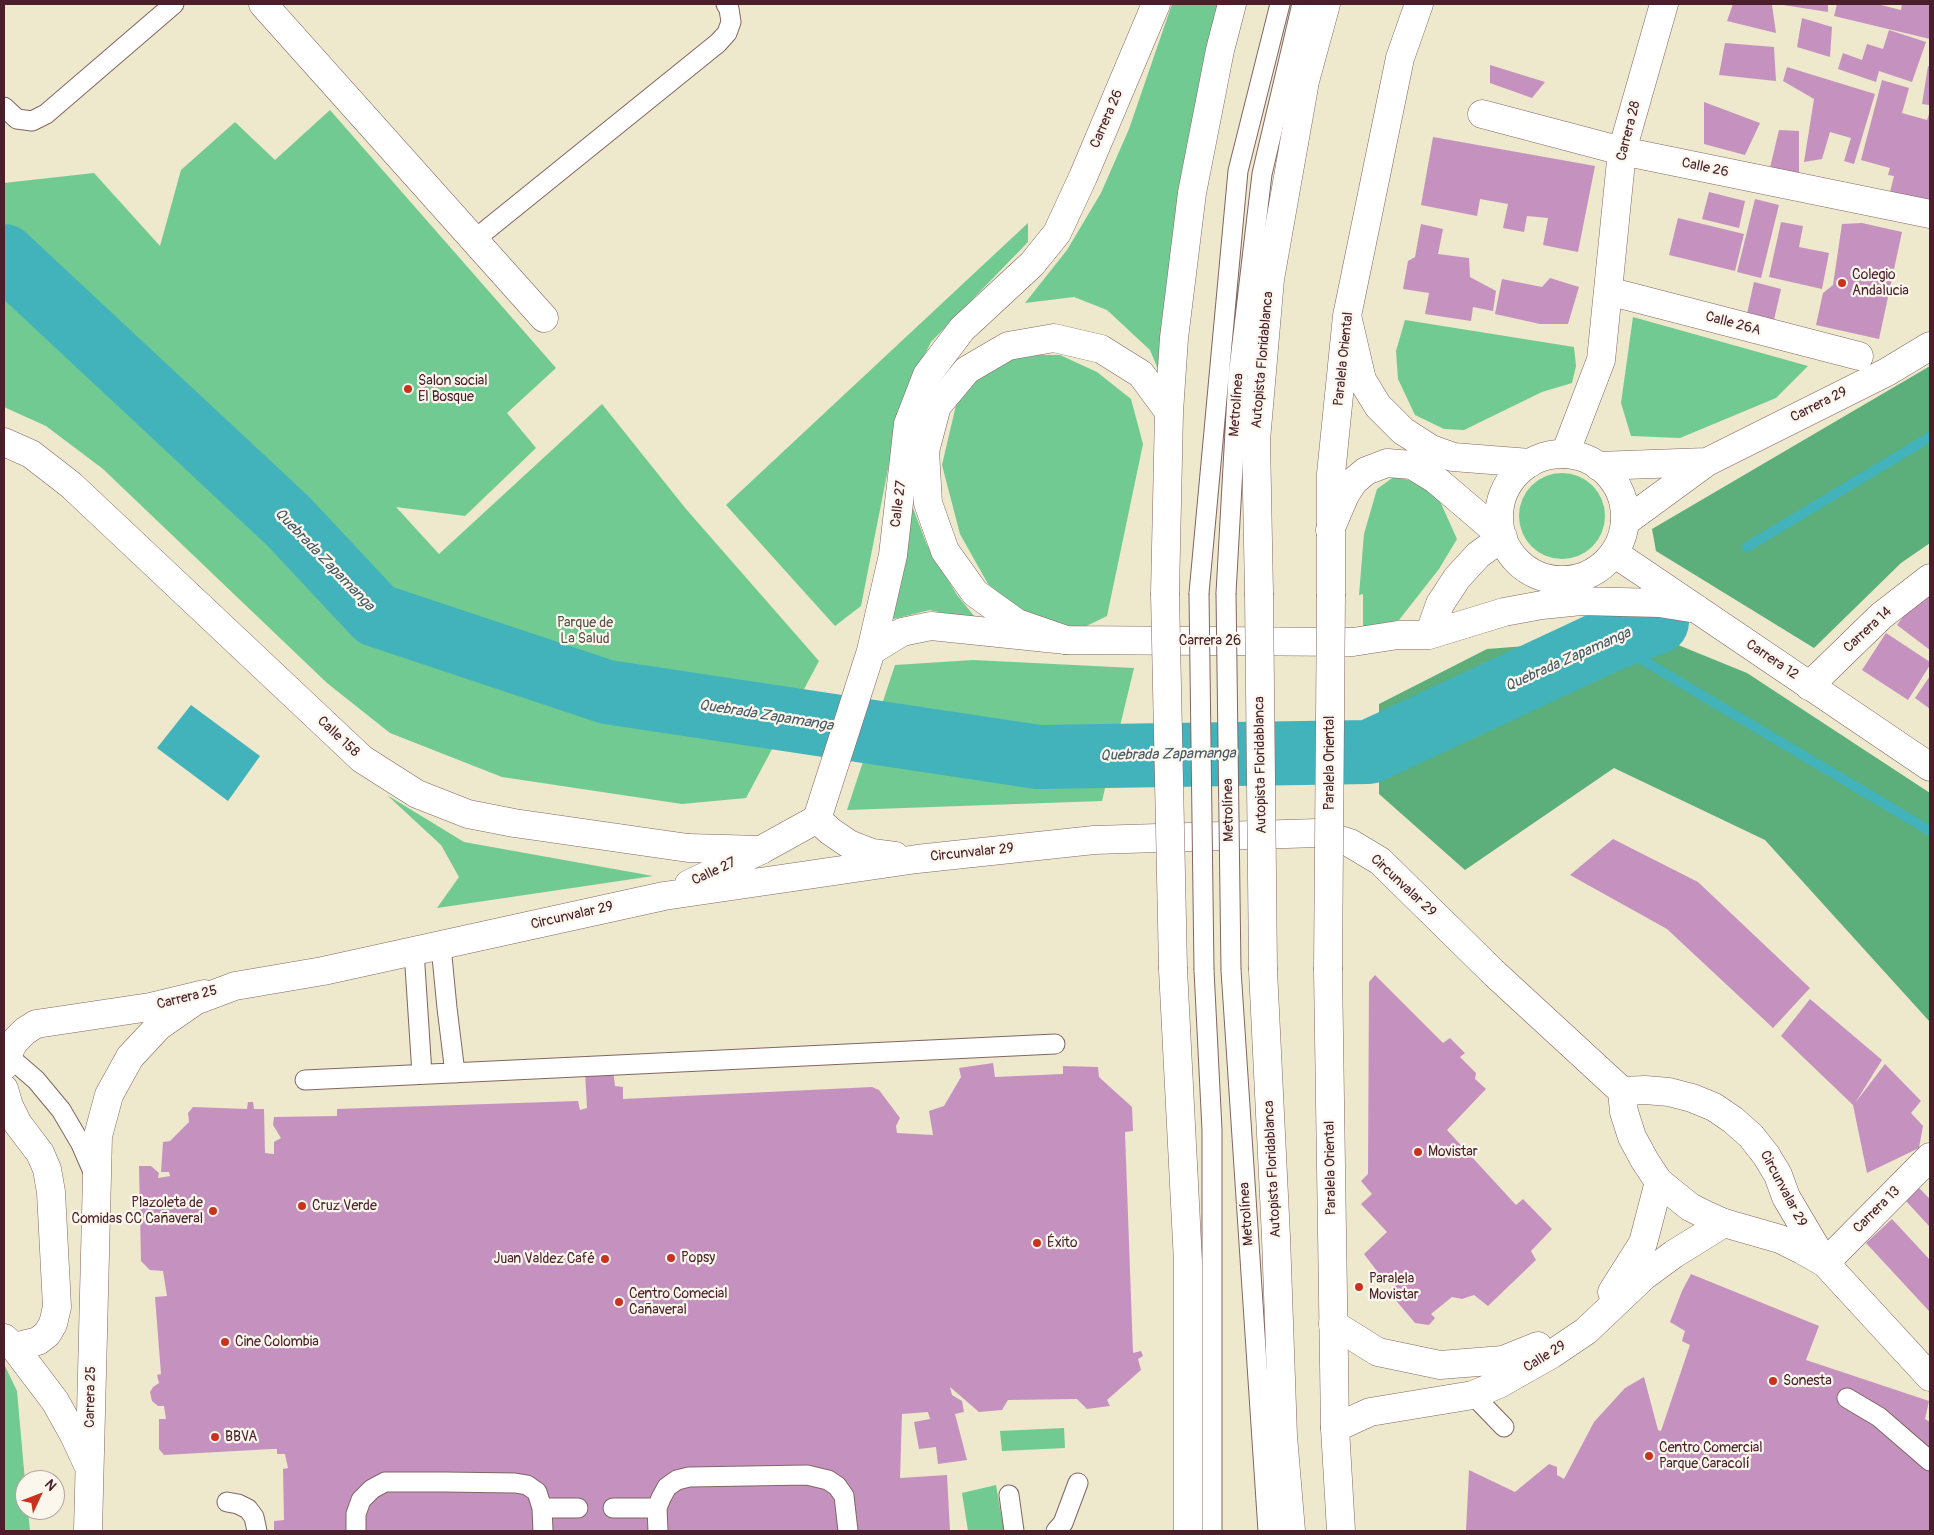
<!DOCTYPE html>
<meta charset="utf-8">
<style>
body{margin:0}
#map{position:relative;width:1934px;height:1535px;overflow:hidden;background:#eee8cc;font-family:Pangolin,sans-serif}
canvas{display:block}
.frame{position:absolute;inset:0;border:5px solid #4a1f2b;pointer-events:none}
.north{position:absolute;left:15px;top:1470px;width:50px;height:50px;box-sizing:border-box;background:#fbf7ec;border:1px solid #b4a19f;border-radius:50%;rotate:47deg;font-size:14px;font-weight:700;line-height:20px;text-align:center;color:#4a1f2b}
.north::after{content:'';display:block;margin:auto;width:18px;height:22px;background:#c8321e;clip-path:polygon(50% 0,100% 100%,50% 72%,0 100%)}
</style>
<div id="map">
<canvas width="1934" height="1535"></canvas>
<div class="frame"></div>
<div class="north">N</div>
</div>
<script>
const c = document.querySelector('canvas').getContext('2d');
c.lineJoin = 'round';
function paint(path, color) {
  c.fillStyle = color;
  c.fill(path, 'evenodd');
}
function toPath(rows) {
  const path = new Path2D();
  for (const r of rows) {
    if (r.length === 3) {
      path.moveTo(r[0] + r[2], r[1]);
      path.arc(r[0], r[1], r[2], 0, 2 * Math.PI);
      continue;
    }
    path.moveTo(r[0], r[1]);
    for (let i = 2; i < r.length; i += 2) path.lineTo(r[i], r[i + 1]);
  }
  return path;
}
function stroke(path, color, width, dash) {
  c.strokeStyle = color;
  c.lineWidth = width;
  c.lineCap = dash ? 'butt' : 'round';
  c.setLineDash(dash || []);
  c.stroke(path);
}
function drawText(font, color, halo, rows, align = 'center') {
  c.font = font + ' Pangolin,sans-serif';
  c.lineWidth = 4.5;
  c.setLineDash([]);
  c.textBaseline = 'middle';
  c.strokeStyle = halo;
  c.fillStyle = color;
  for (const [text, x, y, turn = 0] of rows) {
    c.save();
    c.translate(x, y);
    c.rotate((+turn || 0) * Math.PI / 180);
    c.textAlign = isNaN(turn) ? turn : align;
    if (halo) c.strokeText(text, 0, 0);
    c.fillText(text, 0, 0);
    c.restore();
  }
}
paint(toPath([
 [1172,4,1232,4,1160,374,1150,350,1107,310,1074,297,1025,303,1067,250,1101,193,1129,129],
 [330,110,556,368,507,413,536,448,465,516,396,507,439,554,602,404,686,509,819,661,746,798,682,804,502,777,390,733,327,683,103,469,46,426,4,407,4,183,94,173,160,246,181,170,235,122,275,160],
 [1028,223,1028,242,931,342,901,403,861,606,835,626,726,505],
 [1633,317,1808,366,1776,398,1680,438,1631,436,1621,403],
 [1405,320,1574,347,1576,366,1572,383,1542,392,1464,430,1444,429,1415,415,1398,379,1396,351],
 [1026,355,1060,355,1097,372,1131,399,1143,444,1107,616,1078,630,1034,622,988,584,960,534,942,465,957,401,992,364],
 [1562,516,43],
 [1395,476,1414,482,1439,499,1457,539,1439,569,1399,620,1363,630,1363,594,1359,595,1364,534,1377,489],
 [911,503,927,545,957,595,979,622,930,610,893,619],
 [973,660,1134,668,1102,801,847,810,895,665],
 [387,795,464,842,653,876,437,908,459,877,441,845],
 [4,1364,17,1391,25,1481,25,1510,28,1510,30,1531,4,1531],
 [1064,1428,1065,1448,1002,1451,1000,1431],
 [996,1485,1004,1531,968,1531,962,1493]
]), '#71ca91');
paint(toPath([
 [1930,366,1930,543,1901,563,1814,648,1656,551,1652,529],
 [1656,636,1747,673,1930,793,1930,1022,1765,840,1614,768,1465,870,1379,794,1379,704,1487,649]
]), '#5cae7b');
paint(toPath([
 [191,705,260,756,228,801,157,748]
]), '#43b3bb');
stroke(toPath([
 [1747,547,1930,437],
 [1609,640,1930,831]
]), '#43b3bb', 10);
stroke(toPath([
 [4,256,288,521,376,615,607,692,1038,757,1369,752,1609,640,1657,622]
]), '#43b3bb', 64);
paint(toPath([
 [1733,4,1772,5,1776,33,1727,21],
 [1783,4,1828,4,1828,12,1783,5],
 [1837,4,1877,4,1901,10,1902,4,1930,4,1930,39,1834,16],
 [1802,18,1832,27,1830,57,1797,47],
 [1889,30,1926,42,1912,82,1879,71,1876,82,1838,69,1843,53,1862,60,1867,44,1883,49],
 [1725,43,1774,47,1776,81,1719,75],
 [1490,65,1545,82,1532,98,1490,83],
 [1928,66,1930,67,1929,105,1922,104],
 [1787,67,1875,94,1854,164,1844,161,1851,138,1830,132,1822,159,1804,162,1814,99,1783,81],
 [1882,80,1909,88,1902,113,1927,120,1930,111,1930,202,1890,192,1894,176,1888,175,1890,168,1861,160],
 [1704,102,1760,123,1745,155,1704,144],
 [1779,130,1799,131,1799,178,1769,172],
 [1433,137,1595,166,1578,252,1543,245,1548,218,1527,216,1524,232,1503,228,1508,204,1480,199,1477,216,1421,205],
 [1709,192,1745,201,1739,228,1702,219],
 [1755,199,1779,205,1761,278,1737,272],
 [1678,218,1744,234,1735,271,1669,255],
 [1781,222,1803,226,1799,247,1829,253,1822,289,1769,277],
 [1862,223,1902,232,1879,339,1816,325,1823,293,1833,285,1842,224],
 [1421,224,1443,229,1438,254,1469,258,1470,277,1496,291,1493,311,1473,307,1471,321,1425,314,1429,293,1403,289,1408,261,1415,257],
 [1550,278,1579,287,1568,324,1540,324,1495,314,1502,279,1542,287],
 [1754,282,1781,289,1774,320,1747,314],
 [1924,589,1930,594,1930,650,1897,625],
 [1886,633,1930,662,1930,665,1908,700,1862,670],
 [1930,676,1930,709,1915,698],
 [1613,839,1698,882,1810,988,1773,1028,1667,929,1570,875],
 [1375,975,1443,1043,1450,1038,1465,1053,1460,1057,1476,1073,1475,1079,1486,1089,1447,1130,1516,1205,1523,1199,1552,1229,1531,1251,1536,1260,1488,1306,1474,1295,1462,1299,1452,1297,1431,1314,1435,1318,1429,1325,1415,1323,1388,1291,1396,1286,1389,1274,1383,1279,1364,1254,1387,1232,1361,1204,1372,1194,1361,1181,1368,1174,1369,982],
 [1810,999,1882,1060,1855,1103,1885,1064,1921,1101,1911,1113,1923,1126,1919,1148,1867,1173,1853,1105,1781,1036],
 [993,1063,995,1077,1063,1074,1063,1066,1098,1067,1099,1077,1132,1107,1133,1131,1125,1132,1133,1353,1141,1351,1143,1356,1138,1359,1141,1370,1107,1400,1110,1406,1087,1409,1077,1399,1008,1400,1002,1410,979,1412,950,1387,952,1395,962,1401,964,1412,955,1414,967,1460,938,1464,936,1447,919,1449,914,1422,930,1419,928,1412,902,1414,900,1478,947,1475,950,1531,274,1531,274,1521,284,1520,283,1469,288,1468,285,1454,277,1454,277,1449,272,1449,164,1455,159,1449,159,1419,166,1419,164,1406,158,1406,152,1401,150,1392,153,1387,159,1383,157,1375,161,1374,155,1297,167,1296,163,1271,150,1270,141,1261,139,1166,151,1166,159,1173,158,1178,170,1176,169,1172,161,1172,163,1142,170,1141,189,1122,188,1113,193,1107,247,1109,248,1102,253,1102,254,1109,264,1109,265,1153,274,1154,274,1142,281,1138,273,1125,274,1117,337,1116,337,1109,578,1101,580,1110,587,1108,585,1072,613,1069,615,1086,623,1087,623,1099,872,1087,879,1090,900,1118,896,1126,897,1133,933,1135,929,1111,944,1106,961,1077,959,1068],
 [1919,1188,1930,1199,1930,1227,1906,1201],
 [1892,1219,1930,1260,1929,1311,1866,1243],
 [1691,1274,1819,1326,1806,1360,1929,1401,1925,1419,1930,1422,1930,1531,1466,1531,1469,1470,1515,1492,1549,1464,1557,1467,1557,1475,1564,1479,1594,1422,1625,1388,1644,1377,1658,1430,1661,1431,1690,1345,1682,1341,1685,1331,1670,1322,1682,1291]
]), '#c592c0');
const service = toPath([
 [4,107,17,119,32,121,46,114,174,4],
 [474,240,718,43,727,33,731,22,729,9,726,4],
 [1199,593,1238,171,1280,4],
 [1226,593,1238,377,1262,174,1302,4],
 [441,946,447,1008,455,1073],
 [414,951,422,1074],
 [1204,970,1212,1130,1212,1531],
 [1231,970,1268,1531],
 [7,1055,36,1080,61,1110,81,1144,94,1174],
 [305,1080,1055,1044],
 [1473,1395,1504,1427],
 [1847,1398,1879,1417,1930,1461],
 [1009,1495,1014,1531],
 [227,1502,238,1504,248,1509,254,1517,257,1531],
 [542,1508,578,1508],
 [613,1508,657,1508],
 [356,1531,356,1514,361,1500,372,1489,385,1482,444,1482,515,1483,527,1485,537,1492,542,1508,543,1531],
 [658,1531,657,1508,661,1498,667,1487,677,1480,689,1477,807,1475,828,1480,837,1486,844,1496,848,1531],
 [1056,1531,1063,1523,1078,1483]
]);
const minor = toPath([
 [263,4,544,318],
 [1482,114,1622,151,1930,214],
 [1608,291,1859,356],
 [4,442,31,454,71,485,362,759,417,794,468,814,514,823,688,848,761,850],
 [1565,454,1601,360,1622,151,1664,4],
 [1598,466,1707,462],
 [1625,522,1707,462,1887,372,1930,346],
 [1809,686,1881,616,1930,578],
 [4,1066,7,1055,14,1042,25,1031,36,1024,150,1007,204,994],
 [4,1089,9,1106,18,1124,40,1153,47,1169,51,1192,57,1307,53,1324,47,1334,38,1341,14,1347],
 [1825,1263,1930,1157],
 [1612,1292,1643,1243,1659,1182],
 [1333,1324,1378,1352,1440,1365,1503,1360,1538,1346],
 [1335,1428,1370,1412,1473,1395,1499,1384,1552,1354,1586,1331,1644,1276,1674,1254,1724,1223]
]);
const tertiary = toPath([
 [1348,320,1362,380,1378,406,1403,431,1431,449,1453,457,1530,463],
 [1562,517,63],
 [1330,530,1345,495,1354,481,1366,471,1387,463,1412,465,1435,479,1503,537,1478,555,1457,578,1440,604,1429,635],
 [1614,553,1930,767],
 [871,651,902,632,931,626,1066,640,1353,642,1398,635,1429,635,1504,612,1542,605,1581,601,1659,603,1697,609],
 [817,819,830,831,849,844,872,853,895,856],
 [689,884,761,850,817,819,871,651,893,555,908,424,927,375,962,329,1032,264,1057,233,1083,177,1156,4],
 [1622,1091,1645,1090,1669,1092,1692,1098,1714,1107,1733,1120,1751,1136,1766,1155,1778,1175,1786,1197,1825,1263,1930,1377],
 [4,1338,14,1347,55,1401,74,1435,87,1463],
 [88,1531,98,1136,109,1095,130,1057,159,1026,195,1001,235,986,323,971,664,896,917,859,1094,840,1318,833,1350,843,1380,861,1495,974,1622,1091,1624,1112,1632,1137,1645,1161,1659,1182,1690,1207,1706,1215,1724,1223,1780,1239,1802,1250,1825,1263]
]);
const trunk = toPath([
 [1165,593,1169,412,1174,338,1192,193,1220,50,1232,4],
 [1259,593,1256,440,1270,279,1305,81,1326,4],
 [1331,594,1331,474,1347,316,1400,58,1419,4],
 [1066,640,1017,623,975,593,945,551,928,503,925,451,937,406,967,370,1008,346,1054,338,1101,349,1141,374,1169,412],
 [1173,969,1188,1262,1188,1531],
 [1263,970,1276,1237,1283,1436,1291,1531],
 [1328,970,1335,1428,1341,1531]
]);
stroke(service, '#836563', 21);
stroke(minor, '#836563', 29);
stroke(tertiary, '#836563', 29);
stroke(trunk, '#836563', 29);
stroke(service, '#fff', 19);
stroke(minor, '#fff', 28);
stroke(tertiary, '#fff', 28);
stroke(trunk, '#fff', 28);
const serviceBridge = toPath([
 [1199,593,1204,970],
 [1226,593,1231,970]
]);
const trunkBridge = toPath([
 [1165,593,1173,969],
 [1259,593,1263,970],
 [1328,970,1331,594]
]);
stroke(serviceBridge, '#836563', 21, []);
stroke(trunkBridge, '#836563', 29, []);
stroke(serviceBridge, '#fff', 19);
stroke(trunkBridge, '#fff', 28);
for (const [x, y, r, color] of [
 [1842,283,5,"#c8321e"],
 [408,389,5,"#c8321e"],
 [1418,1152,5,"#c8321e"],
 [302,1206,5,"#c8321e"],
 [213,1211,5,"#c8321e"],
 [1037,1243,5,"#c8321e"],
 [671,1258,5,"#c8321e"],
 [605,1259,5,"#c8321e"],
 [1359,1287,5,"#c8321e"],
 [619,1302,5,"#c8321e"],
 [225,1342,5,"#c8321e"],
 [1773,1381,5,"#c8321e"],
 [215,1437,5,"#c8321e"],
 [1649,1456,5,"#c8321e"]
]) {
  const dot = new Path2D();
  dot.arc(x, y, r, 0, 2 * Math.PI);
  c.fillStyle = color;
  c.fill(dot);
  stroke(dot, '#fbf7ec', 2);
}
drawText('14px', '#4a1f2b', '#fbf7ec', [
 ["Carrera 26",1107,119,-67],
 ["Carrera 28",1629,131,-76],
 ["Calle 26",1705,168,12],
 ["Calle 26A",1733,324,15],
 ["Paralela Oriental",1344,359,-84],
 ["Autopista Floridablanca",1263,360,-85],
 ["Metrolínea",1237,405,-86],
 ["Carrera 29",1819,405,-27],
 ["Calle 27",899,504,-83],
 ["Carrera 14",1868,630,-43],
 ["Carrera 26",1210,641],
 ["Carrera 12",1772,660,34],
 ["Calle 158",338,737,43],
 ["Paralela Oriental",1330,763,-90],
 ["Autopista Floridablanca",1261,765,-91],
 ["Metrolínea",1229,810,-91],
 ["Circunvalar 29",972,853,-6],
 ["Calle 27",714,872,-25],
 ["Circunvalar 29",1403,886,43],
 ["Circunvalar 29",572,916,-13],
 ["Carrera 25",187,998,-14],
 ["Paralela Oriental",1331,1168,-91],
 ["Autopista Floridablanca",1273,1169,-93],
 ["Circunvalar 29",1783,1189,62],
 ["Carrera 13",1877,1210,-45],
 ["Metrolínea",1247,1214,-94],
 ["Calle 29",1545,1357,-32],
 ["Carrera 25",91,1397,-89]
]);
drawText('14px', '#4a1f2b', '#fbf7ec', [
 ["Colegio",1852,275],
 ["Andalucia",1852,291],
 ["Salon social",418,381],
 ["El Bosque",418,397],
 ["Movistar",1428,1152],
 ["Plazoleta de",203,1203,"right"],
 ["Comidas CC Cañaveral",203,1219,"right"],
 ["Cruz Verde",312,1206],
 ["Éxito",1047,1243],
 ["Popsy",681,1258],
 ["Juan Valdez Café",595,1259,"right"],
 ["Paralela",1369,1279],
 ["Movistar",1369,1295],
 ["Centro Comecial",629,1294],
 ["Cañaveral",629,1310],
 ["Cine Colombia",235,1342],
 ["Sonesta",1783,1381],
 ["BBVA",225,1437],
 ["Centro Comercial",1659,1448],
 ["Parque Caracolí",1659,1464]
], 'left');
drawText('14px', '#56524a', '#fbf7ec', [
 ["Parque de",585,623],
 ["La Salud",585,639]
]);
drawText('italic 15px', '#475a65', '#fbf7ec', [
 ["Quebrada Zapamanga",324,560,46],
 ["Quebrada Zapamanga",1568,660,-24],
 ["Quebrada Zapamanga",766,716,9],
 ["Quebrada Zapamanga",1168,755,-1]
]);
</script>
